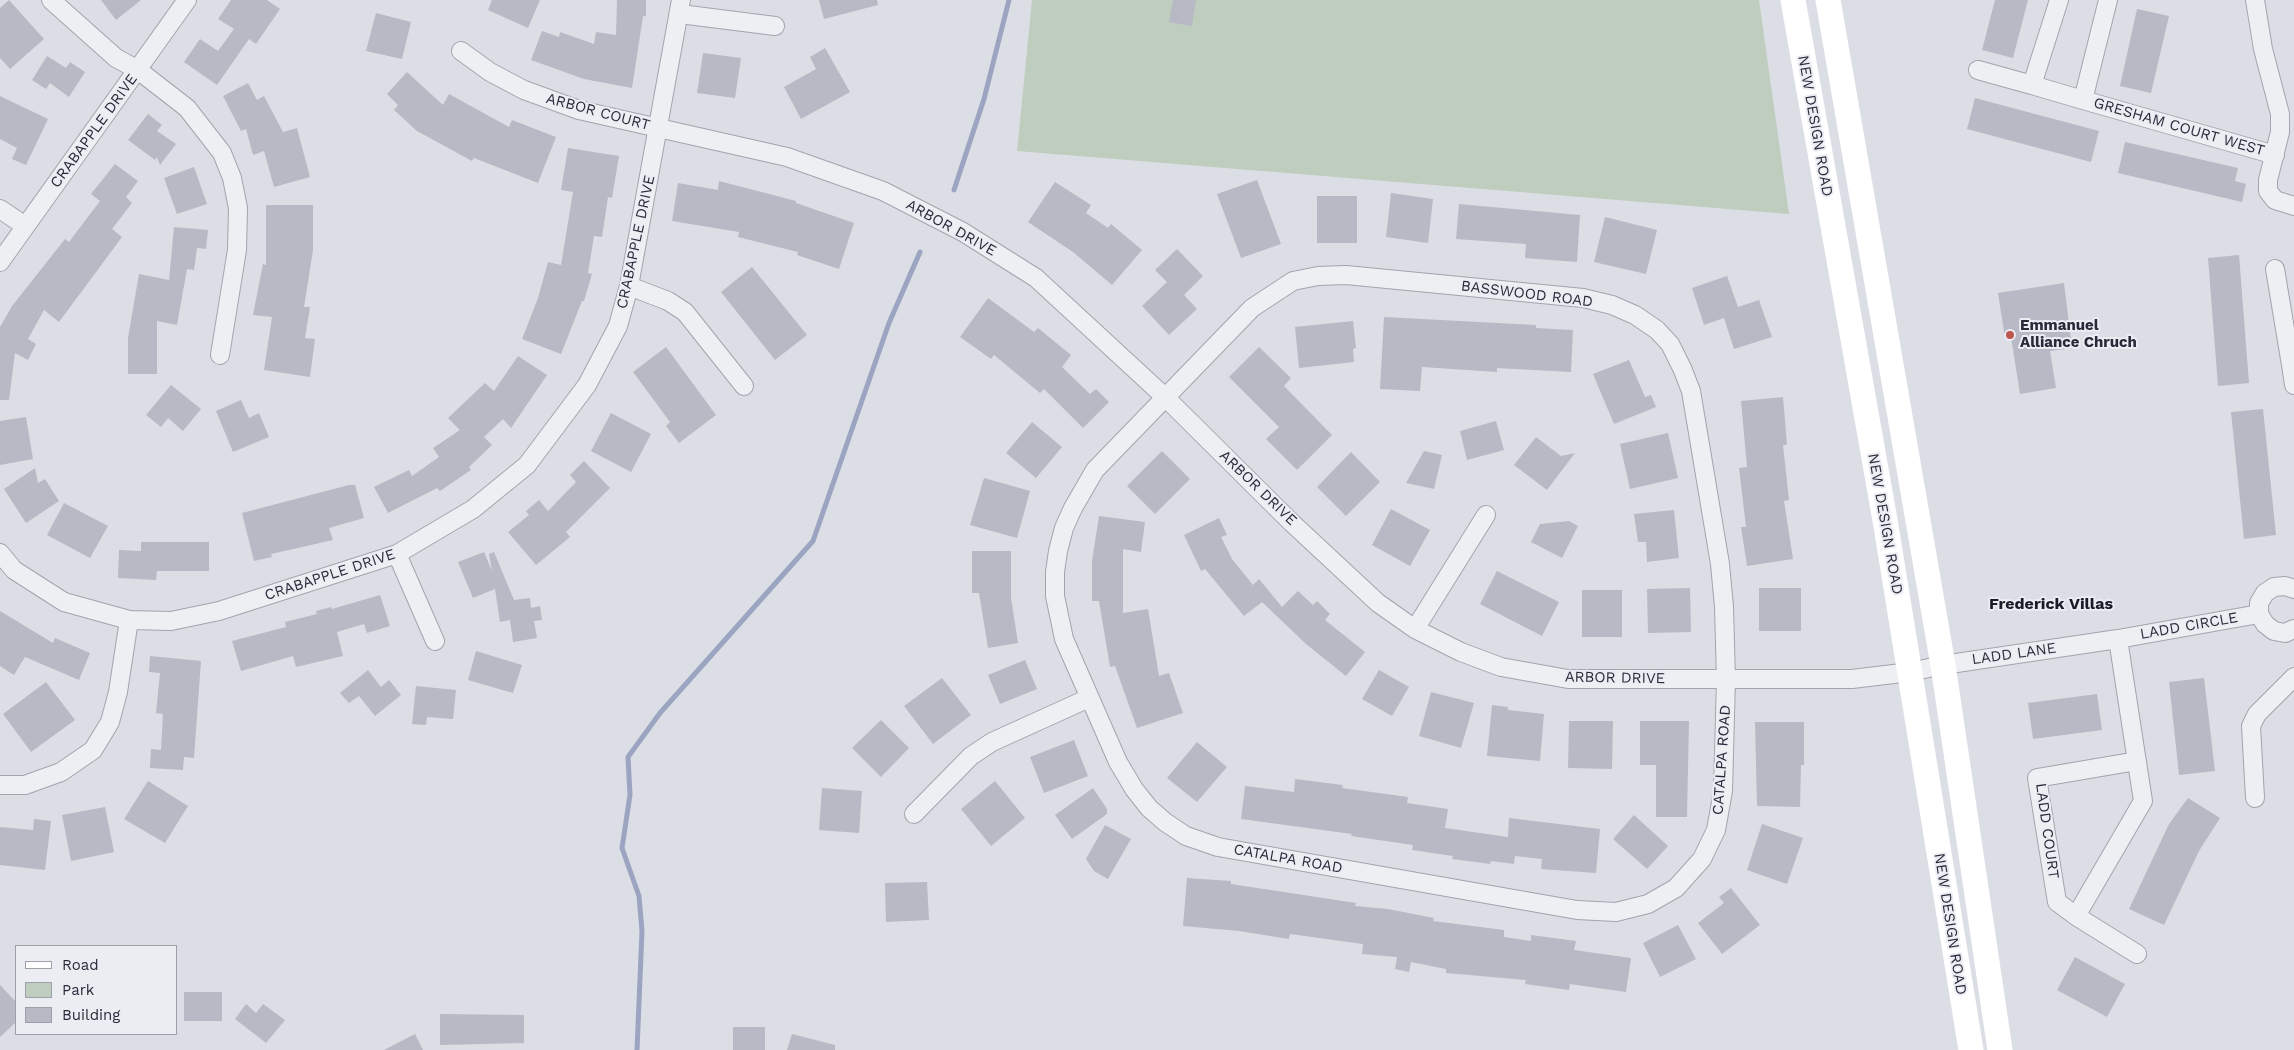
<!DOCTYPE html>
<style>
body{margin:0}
#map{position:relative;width:2294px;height:1050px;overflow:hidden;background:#dcdee5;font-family:"Work Sans",sans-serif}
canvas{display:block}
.legend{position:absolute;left:15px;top:945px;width:162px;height:90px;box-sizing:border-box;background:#ebedf3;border:1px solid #9d9fa9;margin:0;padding:6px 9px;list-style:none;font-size:15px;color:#282a39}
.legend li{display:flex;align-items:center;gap:10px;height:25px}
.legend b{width:25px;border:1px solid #9d9fa9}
</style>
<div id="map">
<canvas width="2294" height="1050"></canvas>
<ul class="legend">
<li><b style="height:6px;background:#fff"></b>Road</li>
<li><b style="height:14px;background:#bfcdbe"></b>Park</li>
<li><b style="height:14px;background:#b7b9c4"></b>Building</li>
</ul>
</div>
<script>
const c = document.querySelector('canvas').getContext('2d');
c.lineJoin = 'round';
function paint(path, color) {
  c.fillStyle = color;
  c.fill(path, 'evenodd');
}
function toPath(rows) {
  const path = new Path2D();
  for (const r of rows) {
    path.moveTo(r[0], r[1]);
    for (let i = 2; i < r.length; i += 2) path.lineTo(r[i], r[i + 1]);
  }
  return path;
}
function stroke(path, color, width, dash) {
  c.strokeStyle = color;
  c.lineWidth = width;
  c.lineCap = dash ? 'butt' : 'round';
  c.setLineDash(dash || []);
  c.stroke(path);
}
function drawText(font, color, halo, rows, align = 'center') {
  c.font = font + ' "Work Sans",sans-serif';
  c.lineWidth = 4;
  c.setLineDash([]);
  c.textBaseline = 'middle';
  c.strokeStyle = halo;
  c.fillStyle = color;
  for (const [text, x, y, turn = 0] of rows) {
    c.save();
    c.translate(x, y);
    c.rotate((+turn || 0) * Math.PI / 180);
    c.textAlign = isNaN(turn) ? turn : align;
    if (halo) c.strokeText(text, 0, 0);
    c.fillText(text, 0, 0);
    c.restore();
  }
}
paint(toPath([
 [1032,0,1759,0,1789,214,1017,151]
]), '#bfcdbe');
stroke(toPath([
 [954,190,984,99,1009,0],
 [637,1050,642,931,639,896,622,848,630,795,628,757,660,713,813,541,889,323,920,252]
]), '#9ba5c1', 5);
paint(toPath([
 [9,0,44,39,10,69,0,58,0,8],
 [101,0,141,0,116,20],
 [231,0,267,0,280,9,256,44,249,39,217,85,184,62,200,39,218,51,234,29,218,19],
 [492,0,540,0,528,28,488,10],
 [617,0,646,0,646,16,643,16,632,88,584,79,531,60,542,31,559,37,560,32,594,44,596,32,616,35],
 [819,0,877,0,878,5,824,19],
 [1173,0,1196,0,1192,26,1169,22],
 [1995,0,2028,0,2013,58,1982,50],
 [2137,9,2169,16,2151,93,2120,86],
 [376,13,411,22,402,59,366,51],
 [825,48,850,92,801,119,784,87,816,69,810,57],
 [703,53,741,58,735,98,697,93],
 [47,56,66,68,70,62,85,72,69,97,50,83,46,89,32,80],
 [407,72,443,105,449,94,509,127,512,120,556,137,538,183,474,158,472,161,417,131,394,110,398,105,387,94],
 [248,83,257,100,264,96,283,132,297,128,310,177,274,187,264,151,253,155,246,129,241,131,223,96],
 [0,96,48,119,26,165,12,159,17,148,0,139],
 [1975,98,2099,131,2091,162,1967,129],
 [148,114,162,125,157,131,176,144,160,165,157,157,155,160,128,140],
 [2125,142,2238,168,2235,181,2246,184,2242,202,2118,173],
 [568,148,619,156,612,198,608,197,602,237,594,236,588,273,592,274,584,301,582,301,561,354,522,339,538,298,548,262,561,265,573,192,561,190],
 [115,164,138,181,126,197,132,203,112,229,122,237,59,322,44,310,28,339,36,344,28,360,15,353,9,400,0,400,0,327,12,306,65,239,69,242,100,201,91,194],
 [194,167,207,204,177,214,164,178],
 [1257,180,1281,244,1241,258,1217,194],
 [719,181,796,201,796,203,854,223,839,269,797,255,798,252,738,237,739,232,672,221,678,183,718,190],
 [1055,182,1091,205,1086,213,1108,228,1111,224,1142,250,1112,285,1073,252,1028,222],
 [1391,193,1433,199,1428,243,1386,237],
 [1317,196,1357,196,1357,243,1317,243],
 [1459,204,1580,215,1577,262,1525,258,1526,244,1456,239],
 [266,205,313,205,313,250,304,307,310,307,305,338,315,339,310,377,264,370,272,317,253,315,263,264,266,265],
 [1605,217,1657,230,1646,274,1594,262],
 [174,227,208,230,206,249,197,248,194,270,187,269,177,325,157,321,157,374,128,374,128,338,139,274,169,280],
 [1177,249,1203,276,1184,295,1197,309,1169,335,1142,306,1167,282,1155,270],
 [2239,255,2249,383,2218,386,2208,258],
 [752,267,807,335,775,360,721,292],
 [1727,276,1738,307,1759,300,1772,337,1734,349,1724,318,1704,325,1692,288],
 [2064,283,2072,348,2050,351,2056,388,2020,394,2011,337,2005,338,1998,293],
 [988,298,1034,332,1038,328,1071,355,1062,367,1090,394,1096,389,1109,402,1083,428,1044,389,1040,393,994,355,991,359,960,337],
 [1384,317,1536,325,1536,328,1573,330,1571,372,1497,368,1497,372,1422,367,1420,391,1380,389],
 [1353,321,1356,348,1353,349,1354,362,1299,368,1295,327],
 [666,347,716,415,679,443,666,426,670,422,633,372],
 [1259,347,1291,378,1284,386,1332,435,1297,470,1266,439,1279,427,1229,377],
 [518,356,547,375,511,428,503,419,484,437,492,445,469,467,471,470,440,491,437,488,388,513,374,487,409,470,412,476,439,457,433,448,460,430,448,418,485,383,494,391],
 [1629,360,1645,397,1651,395,1656,407,1614,424,1593,374],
 [171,385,201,409,183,431,168,418,161,427,146,415],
 [1783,397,1787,445,1783,445,1789,500,1784,501,1793,559,1747,566,1741,527,1746,527,1739,468,1747,467,1741,401],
 [241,400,249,418,259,413,269,437,233,452,216,411],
 [2263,409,2276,535,2244,539,2231,412],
 [611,413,651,434,631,472,591,451],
 [26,417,33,459,0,465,0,421],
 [1496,421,1504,450,1467,460,1460,431],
 [1032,422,1062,447,1036,478,1006,453],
 [1668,433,1678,478,1630,489,1620,444],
 [1536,437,1561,456,1575,453,1547,490,1514,465],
 [1162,451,1190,479,1155,514,1127,486],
 [1424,451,1442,455,1434,489,1406,483],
 [1351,452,1380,482,1346,516,1317,487],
 [584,461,610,488,566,532,570,537,536,565,508,532,529,515,526,511,539,500,548,511,576,482,570,475],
 [35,468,38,483,45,479,59,501,26,523,4,489],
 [984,478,1030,491,1017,538,970,525],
 [349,485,355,485,364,518,329,528,333,540,271,554,272,557,254,561,242,513],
 [64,503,108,526,90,558,47,535],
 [1391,509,1430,530,1410,566,1372,545],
 [1674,510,1679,558,1647,562,1646,542,1638,542,1634,514],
 [1099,516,1145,522,1141,552,1123,549,1123,613,1148,609,1159,676,1169,673,1183,713,1137,728,1115,666,1110,667,1099,601,1092,601,1092,561],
 [1219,518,1227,535,1221,537,1232,559,1253,585,1259,579,1282,607,1298,591,1313,605,1317,601,1330,614,1325,620,1365,652,1346,676,1306,644,1262,602,1244,616,1205,569,1201,571,1184,535],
 [1569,521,1578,526,1562,558,1531,542,1540,524],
 [141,542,209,542,209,571,157,571,156,580,118,578,119,550,141,551],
 [972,551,1011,551,1011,598,1018,643,988,648,979,593,972,593],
 [484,552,492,571,489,554,494,552,514,600,530,598,531,608,540,606,542,620,534,621,537,638,513,642,510,620,500,622,495,589,473,598,458,562],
 [1497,571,1559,602,1542,636,1480,604],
 [1690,588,1691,632,1648,633,1647,589],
 [1759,588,1801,588,1801,631,1759,631],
 [1582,590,1622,590,1622,637,1582,637],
 [380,595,390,626,367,633,364,624,337,632,343,656,296,667,293,656,241,671,232,641,286,627,285,622,317,614,316,611,331,607,332,609],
 [0,611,53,643,55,638,90,653,79,680,25,657,14,675,0,666],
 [476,651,522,665,513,693,468,680],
 [150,656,201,661,194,758,184,757,183,770,150,768,151,749,161,750,163,714,156,713,160,673,149,672],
 [1025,660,1037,689,1000,704,988,675],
 [368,670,381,687,389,680,401,695,375,716,359,696,349,703,340,693],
 [1379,670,1409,687,1392,716,1362,699],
 [942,678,971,715,933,744,904,706],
 [2204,678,2215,771,2179,775,2169,682],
 [46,682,75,720,31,752,3,714],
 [416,686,456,690,453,719,427,717,426,725,412,724],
 [1431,692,1474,703,1461,748,1419,736],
 [2097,694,2102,730,2033,739,2028,703],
 [1492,705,1508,707,1508,710,1544,714,1540,761,1487,756],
 [881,720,909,748,881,777,852,748],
 [1569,721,1613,721,1612,769,1568,768],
 [1640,721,1689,721,1687,817,1656,817,1656,765,1640,765],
 [1755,722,1804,722,1804,765,1801,765,1800,807,1757,806],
 [1074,740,1088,776,1044,793,1030,757],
 [1197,742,1227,767,1197,802,1167,778],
 [1295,779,1343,785,1342,788,1408,797,1407,803,1448,809,1445,828,1508,837,1509,818,1600,829,1596,873,1541,869,1542,859,1515,856,1514,864,1491,861,1490,864,1452,859,1453,856,1412,850,1413,845,1351,836,1352,834,1241,819,1245,786,1294,792],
 [148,781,188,806,165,843,124,819],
 [995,781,1025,818,991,846,961,809],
 [822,788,862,791,859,833,819,830],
 [1093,788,1107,809,1107,814,1072,839,1055,815],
 [2188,798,2220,818,2199,851,2164,925,2129,909,2169,824],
 [105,807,114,852,71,861,62,815],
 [1634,815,1668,846,1647,869,1613,839],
 [34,819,51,821,45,870,0,865,0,827,33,830],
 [1762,824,1803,838,1787,884,1747,870],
 [1105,825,1131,839,1108,879,1094,871,1086,859],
 [1187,878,1231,881,1231,884,1356,903,1355,906,1388,909,1434,918,1433,921,1504,930,1504,937,1531,941,1531,935,1576,941,1574,950,1631,958,1626,992,1570,984,1569,990,1525,984,1526,980,1446,973,1446,969,1411,962,1409,972,1395,969,1397,957,1362,954,1363,944,1290,934,1289,939,1239,931,1183,926],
 [927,882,929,920,886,922,885,883],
 [1731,888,1760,925,1722,954,1698,923,1724,903,1719,897],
 [1678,925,1696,959,1660,977,1643,943],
 [2075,957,2125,984,2107,1017,2057,990],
 [0,985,16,1002,16,1022,0,1037],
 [184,992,222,992,222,1021,184,1021],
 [246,1004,256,1013,263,1004,285,1020,266,1043,235,1019],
 [440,1014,524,1015,524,1043,440,1045],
 [733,1027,765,1027,765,1050,733,1050],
 [415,1034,423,1050,384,1050],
 [792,1034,835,1045,835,1050,787,1050]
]), '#b7b9c4');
const minor = toPath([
 [51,0,116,58,138,70,187,108,222,153,232,178,238,208,237,250,220,355],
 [2108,0,2083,100,2275,155],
 [2255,0,2263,49,2280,114,2280,132,2268,180,2268,191,2275,200,2294,206],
 [680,14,775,26],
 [461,51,490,72,524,90,579,110,787,157,883,191,963,232,1036,278,1166,398,1292,523,1378,603,1415,629,1461,652,1501,667,1568,679,1852,679,1910,672,1943,665,2118,639,2259,614],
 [1978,70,2032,85,2059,0],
 [2032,85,2083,100],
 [0,209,25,226],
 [0,262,187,0],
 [2275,269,2291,365],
 [1346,275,1583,298,1612,305,1635,315,1657,330,1670,344,1682,368,1691,391,1720,564,1724,607,1726,679,1723,791,1716,830,1702,859,1676,888,1648,904,1616,912,1577,910,1218,847,1186,836,1165,822,1149,808,1134,789,1118,762,1064,639,1055,596,1055,572,1058,551,1064,528,1073,508,1095,470,1252,308,1293,281,1318,276,1346,275],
 [629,286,668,301,685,312,744,386],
 [2294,365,2291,365,2294,385],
 [0,553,14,570,64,602,129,620,171,621,219,611,397,554,473,509,527,465,587,385,618,326,629,286,681,0],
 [397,554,435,641],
 [2294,589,2285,586,2274,587,2265,593,2259,603,2259,614,2265,624,2274,631,2285,633,2294,629],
 [1415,629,1486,515],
 [0,785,25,785,61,772,93,750,110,722,118,692,129,620],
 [2255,798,2251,726,2257,714,2294,677],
 [914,814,971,756,992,742,1089,698],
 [2076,916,2143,801,2118,639],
 [2137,954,2076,916,2057,902,2037,778,2137,761]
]);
stroke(minor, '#a2a4ae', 20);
stroke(minor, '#eeeff3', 18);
stroke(toPath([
 [1793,0,1885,520,1971,1050],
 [1828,0,1943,665,2000,1050]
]), '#fff', 25);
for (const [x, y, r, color] of [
 [2010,335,5,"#bd574e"]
]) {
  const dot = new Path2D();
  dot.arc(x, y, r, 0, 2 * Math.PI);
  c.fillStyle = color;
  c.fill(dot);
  stroke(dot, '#ebedf3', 2);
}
drawText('15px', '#282a39', '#ebedf3', [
 ["ARBOR COURT",598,112,15],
 ["NEW DESIGN ROAD",1815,126,80],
 ["GRESHAM COURT WEST",2179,127,16],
 ["CRABAPPLE DRIVE",94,131,-54],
 ["ARBOR DRIVE",951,228,29],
 ["CRABAPPLE DRIVE",636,242,-78],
 ["BASSWOOD ROAD",1527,294,7],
 ["ARBOR DRIVE",1258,488,44],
 ["NEW DESIGN ROAD",1885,524,80],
 ["CRABAPPLE DRIVE",330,575,-18],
 ["LADD CIRCLE",2189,626,-10],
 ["LADD LANE",2014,654,-8],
 ["ARBOR DRIVE",1615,678,1],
 ["CATALPA ROAD",1722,760,-86],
 ["LADD COURT",2047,831,82],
 ["CATALPA ROAD",1288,859,10],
 ["NEW DESIGN ROAD",1950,924,81]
]);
drawText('bold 15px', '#282a39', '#ebedf3', [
 ["Emmanuel",2020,326],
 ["Alliance Chruch",2020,343]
], 'left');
drawText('bold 16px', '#1a1c2a', '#ebedf3', [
 ["Frederick Villas",2051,604]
]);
</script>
